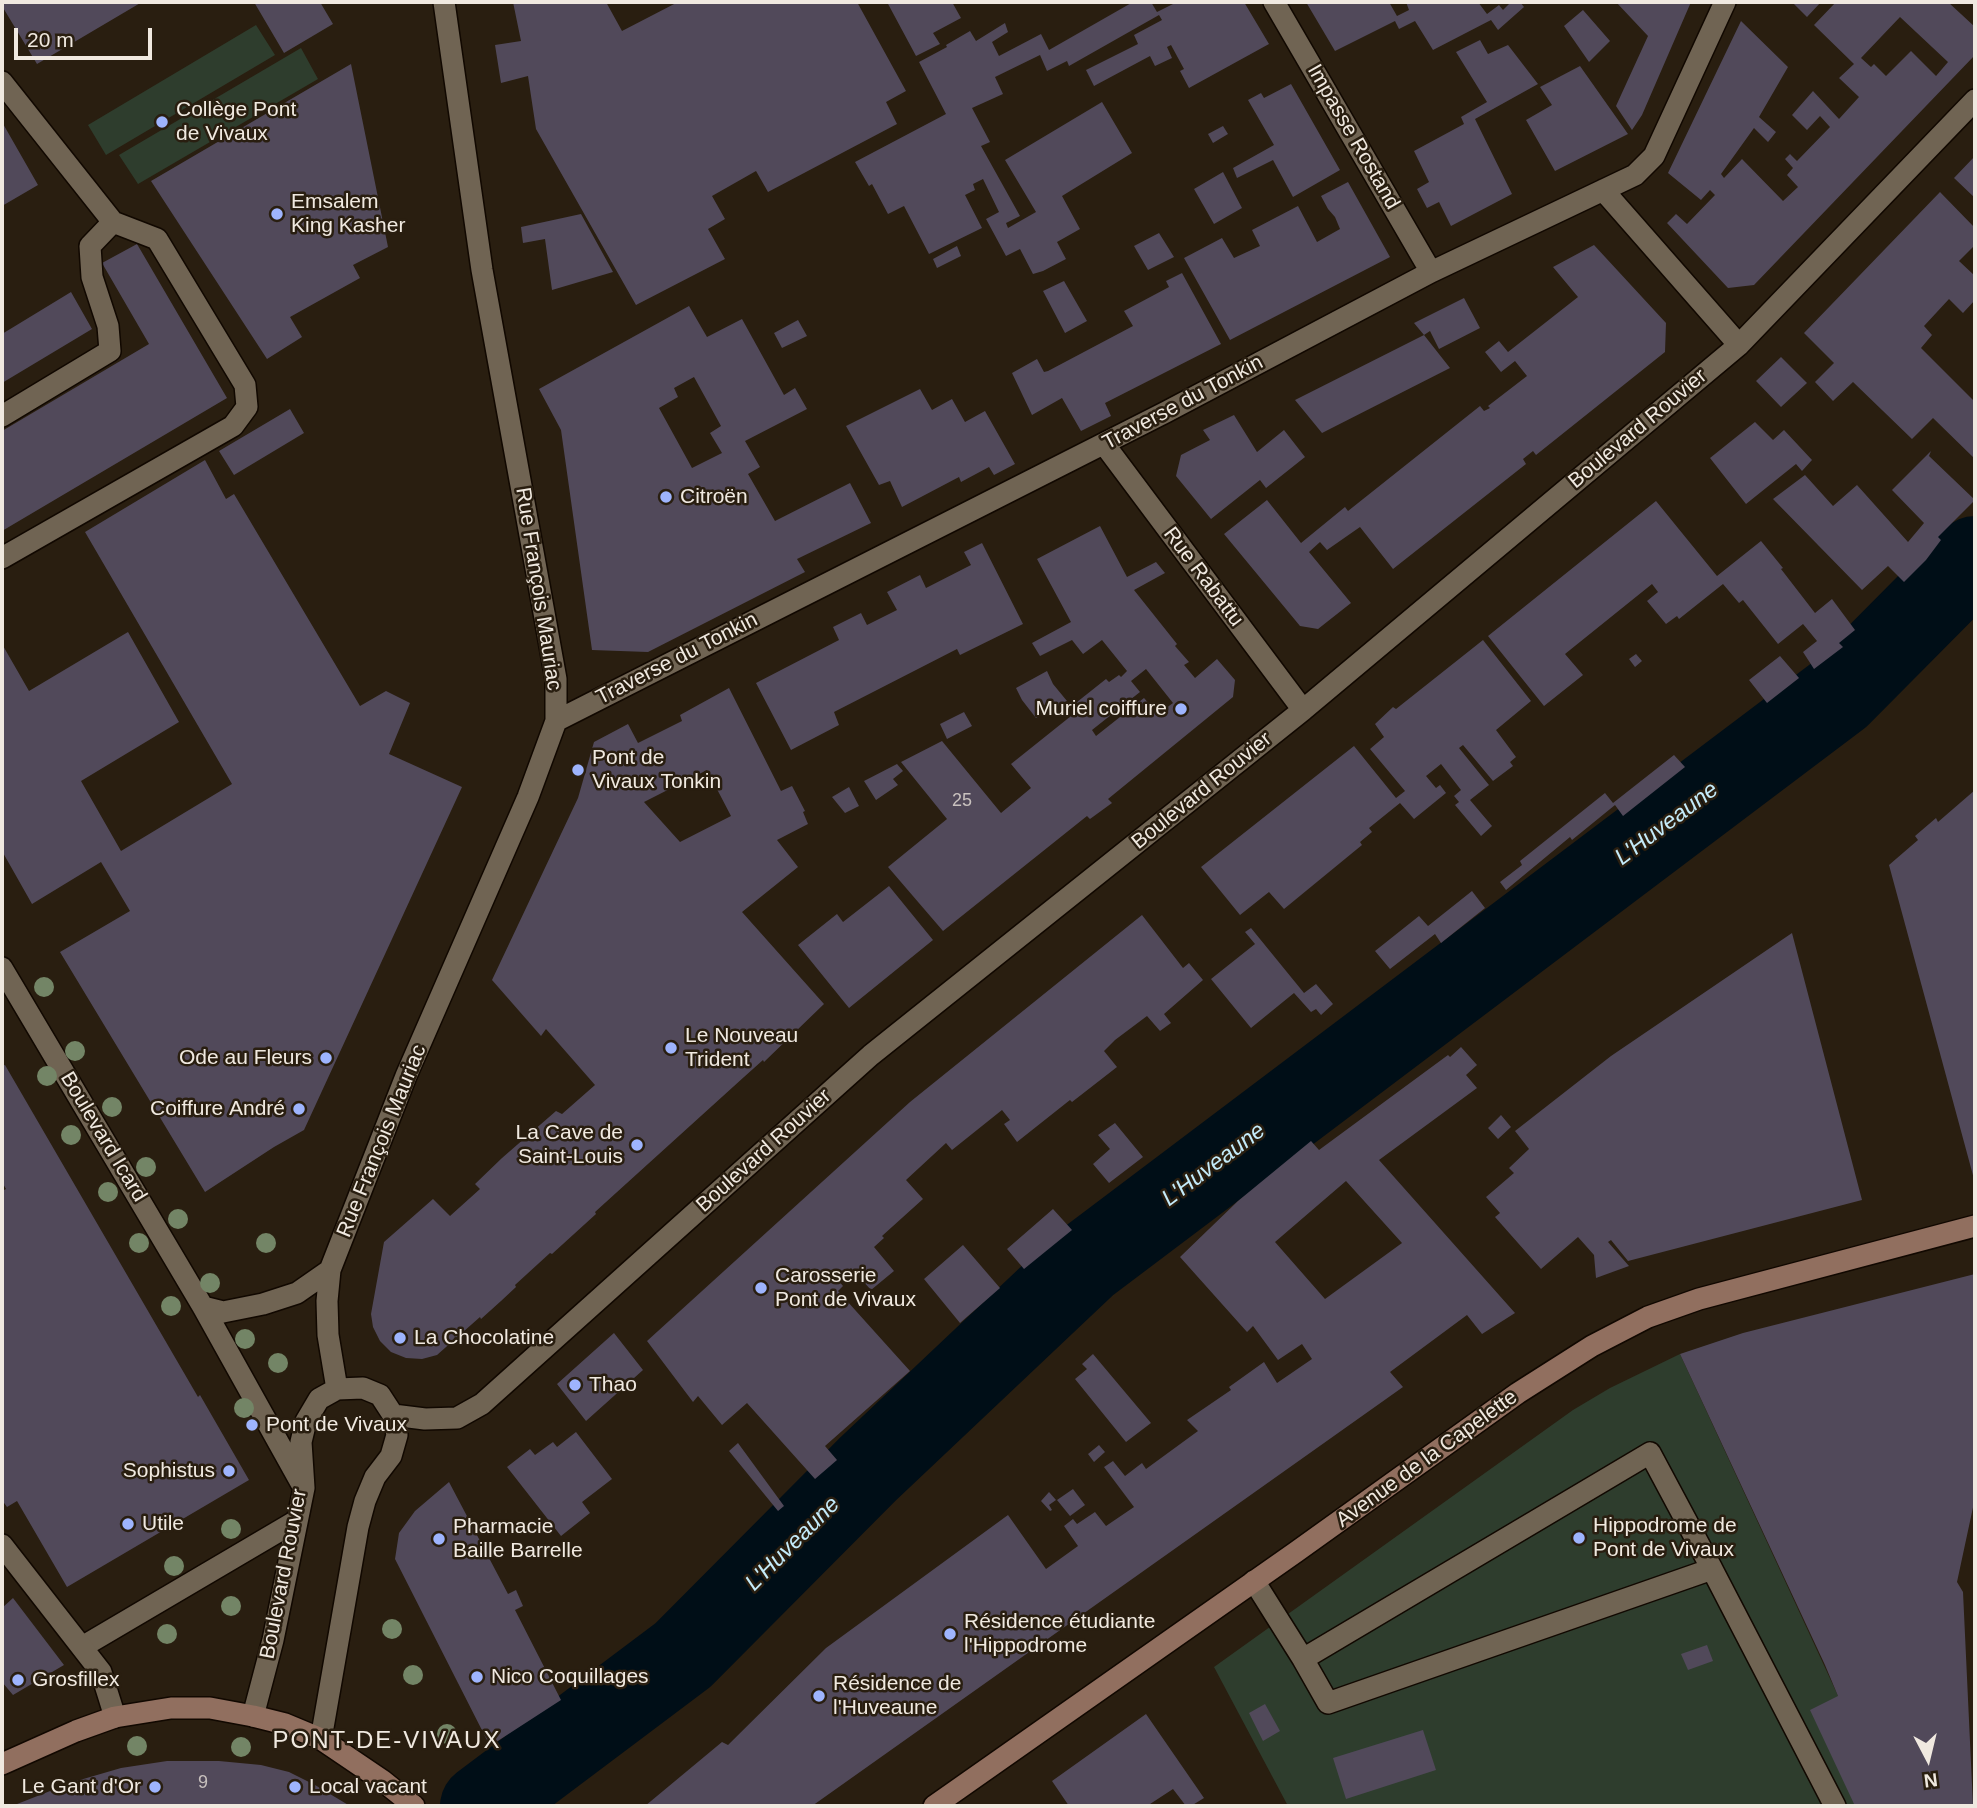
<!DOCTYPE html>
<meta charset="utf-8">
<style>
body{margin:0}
#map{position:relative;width:1977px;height:1808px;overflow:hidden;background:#291e10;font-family:Helvetica,sans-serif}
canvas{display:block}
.frame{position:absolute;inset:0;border:4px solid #f0e9e0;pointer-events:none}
.north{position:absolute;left:1893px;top:1724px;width:70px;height:70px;-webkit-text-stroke:5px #291e10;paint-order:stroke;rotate:173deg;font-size:19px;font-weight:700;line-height:28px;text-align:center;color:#f0e9e0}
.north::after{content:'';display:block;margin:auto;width:24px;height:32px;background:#f0e9e0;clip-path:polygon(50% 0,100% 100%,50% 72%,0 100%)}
.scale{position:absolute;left:14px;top:28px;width:138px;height:32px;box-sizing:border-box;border:4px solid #f0e9e0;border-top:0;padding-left:9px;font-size:21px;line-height:24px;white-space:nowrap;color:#f0e9e0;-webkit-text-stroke:5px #291e10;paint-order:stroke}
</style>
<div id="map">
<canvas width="1977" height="1808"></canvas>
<div class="frame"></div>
<div class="north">N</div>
<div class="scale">20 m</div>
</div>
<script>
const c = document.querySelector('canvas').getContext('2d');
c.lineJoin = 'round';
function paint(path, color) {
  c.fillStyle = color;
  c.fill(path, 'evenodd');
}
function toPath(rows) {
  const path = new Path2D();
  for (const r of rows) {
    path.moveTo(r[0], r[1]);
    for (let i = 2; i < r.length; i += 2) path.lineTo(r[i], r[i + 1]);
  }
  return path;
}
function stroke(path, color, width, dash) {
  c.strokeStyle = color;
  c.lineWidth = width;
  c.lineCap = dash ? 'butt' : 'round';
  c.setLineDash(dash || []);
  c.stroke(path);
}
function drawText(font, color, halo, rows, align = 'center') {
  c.font = font + ' Helvetica,sans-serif';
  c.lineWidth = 5;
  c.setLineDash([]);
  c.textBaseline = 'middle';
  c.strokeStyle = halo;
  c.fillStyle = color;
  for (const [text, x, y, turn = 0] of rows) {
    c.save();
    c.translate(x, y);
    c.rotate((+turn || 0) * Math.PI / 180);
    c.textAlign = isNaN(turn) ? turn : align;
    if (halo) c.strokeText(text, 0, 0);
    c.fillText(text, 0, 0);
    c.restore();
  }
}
paint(toPath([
 [256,25,275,55,106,155,88,125],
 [301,48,318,79,138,184,119,155],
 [1680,1354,1889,1806,1288,1806,1214,1667,1573,1410,1610,1388]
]), '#2e3d2d');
stroke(toPath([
 [482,1806,683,1655,868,1469,1086,1263,1839,695,1975,558]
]), '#000e17', 84);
paint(toPath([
 [2,2,142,2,37,64,2,6],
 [254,2,320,2,333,24,284,53],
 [513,2,606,2,622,31,678,2,857,2,906,91,886,102,897,124,768,192,756,171,712,196,725,219,708,229,725,259,636,305,536,129,528,76,501,83,495,45,521,41],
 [887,2,952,2,961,18,933,33,940,44,916,56],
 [1133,2,1151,2,1157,12,1177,2,1244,2,1269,44,1189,88,1180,71,1184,69,1171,45,1167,47,1172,58,1155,66,1150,56,1094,86,1086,70,1138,44,1134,35,1162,20,1159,15,1069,66,1067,61,1047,71,1040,55,995,77,1003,94,972,108,990,142,981,146,1020,216,1006,223,1008,228,1036,212,1005,160,1102,102,1132,153,1062,196,1080,229,1057,242,1066,259,1043,271,1033,274,1020,249,1006,256,986,219,999,212,983,179,973,184,975,190,965,195,982,228,929,254,904,206,888,214,872,184,869,186,855,162,946,114,919,62,947,47,946,45,970,31,976,41,1005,23,1008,32,992,42,999,56,1041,34,1049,50],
 [1306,2,1389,2,1397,16,1409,10,1406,2,1478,2,1487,14,1499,5,1503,10,1511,2,1520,2,1524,7,1498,30,1491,20,1433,50,1415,21,1399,29,1395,21,1335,51],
 [1616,2,1691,2,1642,115,1632,130,1616,106,1648,36],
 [1792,2,1821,2,1807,17],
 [1836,2,1948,2,1975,27,1975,55,1754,285,1728,288,1667,223,1676,214,1687,224,1715,195,1710,190,1701,200,1668,173,1741,21,1788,67,1759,117,1776,132,1768,142,1754,128,1721,174,1724,178,1742,159,1783,201,1798,187,1787,175,1793,168,1785,159,1790,154,1797,161,1830,127,1820,116,1807,130,1792,115,1813,91,1839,119,1859,97,1839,78,1854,64,1814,25],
 [1900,17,1948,62,1936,76,1911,51,1886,76,1874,64,1871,67,1861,58],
 [1583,10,1610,41,1589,62,1564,26],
 [1480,40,1488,54,1508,45,1538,84,1475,119,1512,194,1451,226,1439,202,1427,208,1417,189,1429,182,1414,151,1464,124,1461,117,1487,102,1456,52],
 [351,64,388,247,353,265,360,278,290,317,302,337,267,359,151,181],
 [1580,66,1628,134,1555,171,1526,120,1552,105,1540,87],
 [1291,84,1340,170,1293,197,1273,160,1237,178,1233,168,1274,145,1248,100,1261,93,1264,98],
 [2,122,38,185,2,206],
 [1223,126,1228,134,1213,143,1208,134],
 [1975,156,1975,198,1954,178],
 [1223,172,1242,208,1214,224,1194,189],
 [1348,182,1390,257,1230,340,1184,258,1222,238,1234,258,1260,246,1252,230,1298,206,1317,242,1340,229,1335,217,1328,209,1321,196],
 [1940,192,1975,228,1975,245,1959,261,1975,276,1975,300,1963,313,1949,299,1924,326,1932,335,1921,348,1975,402,1975,459,1933,418,1912,439,1853,382,1833,401,1815,382,1834,363,1804,333],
 [581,214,613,272,552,290,545,239,523,243,521,227],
 [1159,233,1174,257,1148,270,1134,246],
 [137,244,227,398,2,531,2,431,149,344,102,263],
 [1594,245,1666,323,1665,352,1536,455,1533,451,1523,459,1526,464,1393,569,1360,527,1327,550,1320,542,1309,552,1351,603,1318,629,1300,626,1224,534,1267,500,1301,543,1345,507,1348,511,1480,406,1484,411,1490,408,1488,406,1527,376,1515,361,1501,372,1485,352,1499,341,1508,352,1578,297,1553,267],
 [957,246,961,256,937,268,933,259],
 [1182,273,1221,344,1105,403,1111,416,1081,431,1062,398,1032,415,1012,373,1037,359,1044,372,1048,371,1133,326,1124,311,1169,287,1166,281],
 [1064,281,1087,321,1065,333,1043,291],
 [71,292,92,329,2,383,2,334],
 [1464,298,1480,328,1439,349,1430,331,1424,335,1414,323],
 [689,306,707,337,742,319,784,395,795,388,807,409,745,441,760,467,748,474,775,521,850,483,871,523,797,559,805,572,648,652,592,650,561,430,539,389],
 [694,377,721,426,710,433,722,453,692,468,659,408,678,397,674,388],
 [798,320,807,336,782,348,774,333],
 [1424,335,1450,368,1322,433,1295,400],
 [1781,357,1807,383,1781,407,1756,381],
 [920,389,932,410,952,399,965,422,985,411,1015,464,994,475,989,467,961,482,959,477,902,507,890,481,879,485,846,426],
 [290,409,304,433,234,475,219,451],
 [1234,415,1257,452,1284,430,1305,457,1266,488,1260,480,1211,519,1176,476,1181,455,1210,440,1203,430],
 [1755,422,1773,440,1784,430,1812,460,1802,471,1796,464,1746,504,1710,458],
 [1931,451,1929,456,1975,500,1938,537,1941,540,1926,560,1904,582,1888,566,1862,590,1773,499,1805,475,1833,506,1857,485,1908,542,1924,523,1892,490],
 [205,460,226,499,234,494,360,706,386,691,410,703,389,754,462,787,304,1130,274,1147,205,1192,60,952,130,911,101,862,32,904,2,851,2,644,29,691,128,632,179,722,81,781,121,851,232,784,85,532],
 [1656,501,1717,576,1761,541,1783,568,1781,569,1815,613,1832,599,1855,630,1839,643,1843,647,1814,669,1803,652,1817,641,1803,624,1778,644,1743,600,1739,603,1723,584,1679,619,1677,616,1666,624,1647,601,1658,592,1652,584,1565,654,1583,675,1544,706,1488,636],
 [1100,526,1127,577,1156,562,1165,573,1134,590,1177,644,1175,646,1189,662,1184,665,1195,678,1217,659,1235,680,1233,697,1108,799,1112,803,1090,819,1087,816,943,931,888,867,947,819,901,762,942,741,1001,813,1031,788,1011,764,1076,712,1072,706,1106,679,1109,682,1119,675,1121,677,1127,671,1102,640,1083,654,1072,640,1040,656,1032,643,1071,622,1037,559],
 [1146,669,1173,703,1158,714,1144,698,1096,736,1092,730,1140,692,1131,681],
 [982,543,1023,624,960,655,957,649,834,712,839,725,791,750,756,683,839,640,833,627,861,613,867,625,897,610,887,592,920,575,926,588,971,565,964,552],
 [1483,640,1531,701,1496,730,1516,757,1510,762,1513,766,1493,781,1463,745,1459,748,1489,785,1470,800,1492,826,1481,836,1455,805,1459,802,1454,796,1461,790,1441,764,1426,776,1436,788,1440,785,1446,793,1414,819,1400,803,1369,828,1372,832,1360,842,1362,845,1284,909,1269,892,1240,915,1201,867,1354,746,1396,798,1405,791,1370,749,1384,737,1375,724,1393,707,1396,709],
 [1636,654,1642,661,1635,667,1629,659],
 [1780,656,1799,678,1767,703,1749,680],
 [1047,671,1053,684,1067,701,1036,718,1022,700,1016,688],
 [729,688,781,791,792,786,805,811,803,812,808,824,777,840,798,867,742,912,824,1004,764,1062,763,1060,744,1077,595,1212,596,1214,552,1254,550,1253,515,1285,516,1287,501,1301,481,1319,480,1317,437,1355,422,1359,406,1358,391,1352,380,1341,373,1327,371,1314,384,1242,433,1199,450,1216,480,1189,475,1184,502,1158,556,1111,562,1114,595,1085,546,1029,541,1036,492,980,578,798,594,742,628,724,638,743,682,721,680,715],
 [707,770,731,816,680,842,644,802],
 [964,712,972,726,947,739,940,724],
 [1674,755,1685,767,1623,816,1615,805,1572,840,1570,837,1506,890,1500,882,1522,865,1520,861,1605,793,1613,803],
 [897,764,903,771,893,779,898,785,876,800,864,781],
 [849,787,859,806,845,813,832,797],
 [1975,790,1975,1179,1974,1179,1889,865,1918,840,1915,836,1936,818,1938,822],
 [889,886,933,940,849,1008,798,945,837,914,843,922],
 [1472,891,1485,908,1441,943,1435,934,1390,969,1375,951,1419,916,1428,926],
 [1142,915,1183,968,1189,963,1203,980,1164,1014,1171,1023,1160,1031,1147,1016,1115,1040,1104,1051,1117,1067,1072,1102,1070,1100,1017,1142,1004,1124,1010,1120,1002,1110,952,1150,946,1143,906,1180,923,1199,882,1236,884,1238,874,1247,894,1271,871,1290,851,1268,838,1280,843,1286,838,1291,910,1371,825,1446,837,1460,815,1479,747,1403,722,1425,698,1396,693,1402,647,1341,910,1102],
 [1251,928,1304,993,1316,984,1333,1004,1321,1015,1316,1009,1311,1012,1294,993,1251,1028,1211,979,1255,944,1245,932],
 [1792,933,1862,1200,1628,1261,1611,1240,1608,1242,1629,1266,1596,1278,1594,1255,1578,1237,1541,1269,1495,1217,1500,1213,1486,1197,1514,1173,1509,1168,1529,1149,1515,1131,1611,1056],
 [1461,1047,1477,1065,1466,1075,1477,1088,1379,1160,1515,1313,1482,1334,1467,1315,1390,1372,1403,1387,812,1806,645,1806,722,1742,728,1745,826,1648,1008,1515,1046,1569,1078,1546,1064,1526,1073,1519,1077,1524,1095,1512,1106,1526,1134,1507,1104,1467,1113,1461,1125,1476,1142,1463,1146,1469,1198,1431,1187,1420,1231,1390,1229,1387,1264,1362,1277,1383,1312,1359,1302,1344,1278,1360,1253,1326,1247,1332,1180,1257,1238,1201,1311,1141,1319,1150,1448,1055,1450,1057],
 [1346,1181,1402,1243,1325,1299,1275,1242],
 [5,1065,198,1397,200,1395,249,1480,67,1587,17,1501,7,1507,2,1500,2,1191,6,1189,2,1182,2,1066],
 [1501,1115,1511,1127,1498,1139,1488,1128],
 [1115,1123,1143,1157,1109,1183,1093,1164,1110,1149,1098,1135],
 [1053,1209,1072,1230,1024,1269,1007,1249],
 [963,1245,1000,1288,960,1323,924,1279],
 [1975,1274,1975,1498,1957,1582,1963,1592,1973,1806,1855,1806,1810,1710,1838,1696,1825,1665,1680,1354,1743,1333],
 [614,1333,643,1370,586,1421,557,1384],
 [1093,1354,1151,1423,1126,1442,1075,1379,1087,1369,1082,1364],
 [576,1432,612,1479,582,1502,590,1513,561,1536,507,1467,530,1449,535,1455,553,1442,557,1447],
 [738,1443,784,1506,778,1511,729,1451],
 [1099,1445,1105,1452,1094,1462,1088,1454],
 [449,1482,508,1594,516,1590,523,1606,515,1610,561,1700,490,1746,395,1559,399,1533,415,1511],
 [1073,1489,1085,1505,1070,1516,1057,1500],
 [1049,1492,1056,1500,1049,1505,1052,1510,1050,1511,1041,1501],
 [13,1598,64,1665,13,1695,2,1682,2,1608],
 [1707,1645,1713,1661,1688,1670,1681,1654],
 [1265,1704,1280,1731,1263,1741,1249,1713],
 [1146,1714,1204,1798,1191,1806,1186,1806,1173,1789,1147,1806,1069,1806,1052,1781],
 [1423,1730,1436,1770,1346,1799,1333,1758],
 [167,1761,219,1761,261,1765,289,1772,315,1785,350,1806,12,1806,73,1782,121,1768]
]), '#51495a');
const lane = toPath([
 [2,82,113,222,157,239,245,385,247,407,233,426,2,558],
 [2,416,110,351,108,326,92,277,90,246,113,222],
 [1650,1453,1712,1569,1328,1703,1303,1659,1650,1453],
 [1712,1569,1835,1806],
 [1254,1581,1303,1659],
 [82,1647,296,1521]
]);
const street = toPath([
 [1274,2,1431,272],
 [1603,190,1739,345],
 [1104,444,1303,710],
 [556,721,1166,412,1431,272,1635,175,1654,156,1725,2],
 [2,968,203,1307,301,1483],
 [203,1307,223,1312,263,1304,297,1293,330,1270],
 [337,1389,328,1335,327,1301,330,1270,406,1076,528,797,556,721,556,679,482,270,444,2],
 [393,1415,425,1419,457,1418,482,1404,871,1055,1303,710,1739,345,1975,100],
 [2,1545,101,1672,115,1717],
 [253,1716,273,1640,304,1488,301,1442,306,1421,319,1399,337,1389,363,1388,380,1395,393,1415,397,1435,391,1456,375,1477,365,1501,358,1527,321,1739]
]);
const secondary = toPath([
 [2,1764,76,1731,115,1717,171,1708,210,1708,253,1716,285,1724,321,1739,383,1781,414,1806],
 [934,1806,1296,1552,1518,1393,1592,1346,1648,1317,1699,1299,1975,1226]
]);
stroke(lane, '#110800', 24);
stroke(street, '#110800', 24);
stroke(secondary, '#110800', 24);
stroke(lane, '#706453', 21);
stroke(street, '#706453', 21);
stroke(secondary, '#916f5f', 21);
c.fillStyle = '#738566';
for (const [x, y] of [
 [44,987],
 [75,1051],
 [47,1076],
 [112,1107],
 [71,1135],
 [146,1167],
 [108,1192],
 [178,1219],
 [139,1243],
 [266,1243],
 [210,1283],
 [171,1306],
 [245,1339],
 [278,1363],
 [244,1408],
 [231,1529],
 [174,1566],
 [231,1606],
 [392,1629],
 [167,1634],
 [413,1675],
 [447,1734],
 [137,1746],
 [241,1747]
]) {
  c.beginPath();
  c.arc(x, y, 10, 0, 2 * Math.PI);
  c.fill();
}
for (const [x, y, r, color] of [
 [162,122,7,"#9eb4fd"],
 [277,214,7,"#9eb4fd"],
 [666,497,7,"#9eb4fd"],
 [1181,709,7,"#9eb4fd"],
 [578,770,7,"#9eb4fd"],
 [671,1048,7,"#9eb4fd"],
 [326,1058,7,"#9eb4fd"],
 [299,1109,7,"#9eb4fd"],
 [637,1145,7,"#9eb4fd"],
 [761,1288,7,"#9eb4fd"],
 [400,1338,7,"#9eb4fd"],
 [575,1385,7,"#9eb4fd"],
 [252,1425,7,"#9eb4fd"],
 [229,1471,7,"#9eb4fd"],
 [128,1524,7,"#9eb4fd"],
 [1579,1538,7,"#9eb4fd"],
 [439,1539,7,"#9eb4fd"],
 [950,1634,7,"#9eb4fd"],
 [477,1677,7,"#9eb4fd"],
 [18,1680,7,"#9eb4fd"],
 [819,1696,7,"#9eb4fd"],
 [155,1787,7,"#9eb4fd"],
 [295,1787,7,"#9eb4fd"]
]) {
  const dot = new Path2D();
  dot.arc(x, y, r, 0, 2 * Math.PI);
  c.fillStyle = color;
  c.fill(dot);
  stroke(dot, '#291e10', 2.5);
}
drawText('18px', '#c8c1be', null, [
 ["25",962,801],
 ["9",203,1783]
]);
drawText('21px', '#f0e9e0', '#291e10', [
 ["Collège Pont",176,110],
 ["de Vivaux",176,134],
 ["Emsalem",291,202],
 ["King Kasher",291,226],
 ["Citroën",680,497],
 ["Muriel coiffure",1167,709,"right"],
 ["Pont de",592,758],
 ["Vivaux Tonkin",592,782],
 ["Le Nouveau",685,1036],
 ["Trident",685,1060],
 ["Ode au Fleurs",312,1058,"right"],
 ["Coiffure André",285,1109,"right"],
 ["La Cave de",623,1133,"right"],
 ["Saint-Louis",623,1157,"right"],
 ["Carosserie",775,1276],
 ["Pont de Vivaux",775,1300],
 ["La Chocolatine",414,1338],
 ["Thao",589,1385],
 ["Pont de Vivaux",266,1425],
 ["Sophistus",215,1471,"right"],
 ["Utile",142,1524],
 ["Hippodrome de",1593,1526],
 ["Pont de Vivaux",1593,1550],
 ["Pharmacie",453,1527],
 ["Baille Barrelle",453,1551],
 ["Résidence étudiante",964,1622],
 ["l'Hippodrome",964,1646],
 ["Nico Coquillages",491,1677],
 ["Grosfillex",32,1680],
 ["Résidence de",833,1684],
 ["l'Huveaune",833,1708],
 ["Le Gant d'Or",141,1787,"right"],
 ["Local vacant",309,1787]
], 'left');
drawText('21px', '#f0e9e0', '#291e10', [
 ["Impasse Rostand",1353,137,60],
 ["Traverse du Tonkin",1183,403,-28],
 ["Boulevard Rouvier",1638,429,-40],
 ["Rue Rabattu",1203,577,53],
 ["Rue François Mauriac",538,589,81],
 ["Traverse du Tonkin",677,659,-27],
 ["Boulevard Rouvier",1202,791,-39],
 ["Boulevard Icard",103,1137,59],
 ["Rue François Mauriac",382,1141,-68],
 ["Boulevard Rouvier",764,1151,-42],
 ["Avenue de la Capelette",1427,1459,-36],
 ["Boulevard Rouvier",284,1574,-79]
]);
drawText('italic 23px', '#c4ebfa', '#291e10', [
 ["L'Huveaune",1667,824,-37],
 ["L'Huveaune",1214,1165,-37],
 ["L'Huveaune",793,1544,-45]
]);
c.letterSpacing = '2px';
drawText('24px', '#f0e9e0', '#291e10', [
 ["PONT-DE-VIVAUX",387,1741]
]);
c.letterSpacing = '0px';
</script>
